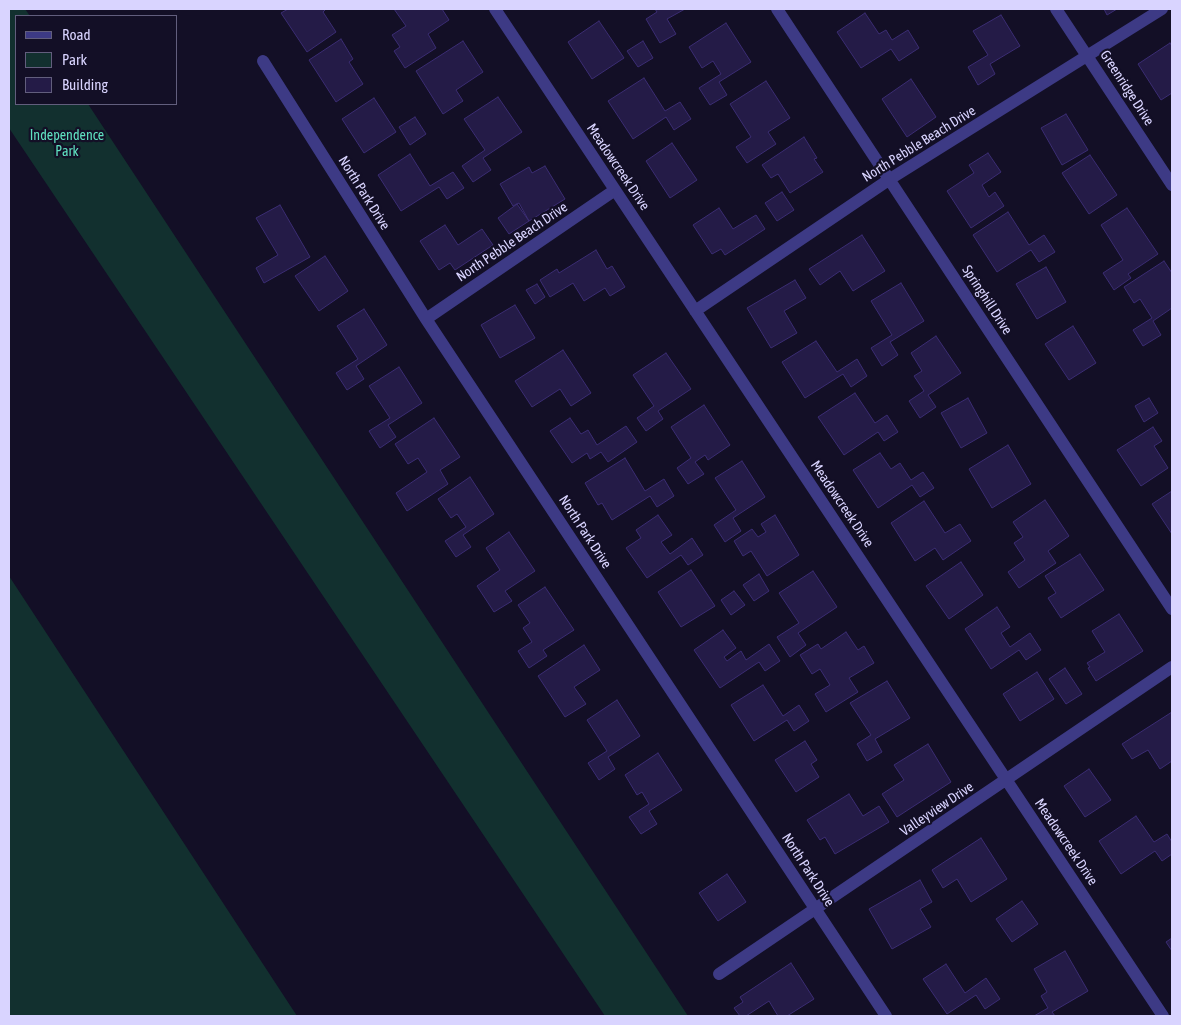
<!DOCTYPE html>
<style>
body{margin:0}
#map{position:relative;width:1181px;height:1025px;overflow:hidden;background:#130f26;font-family:"Asap Condensed",sans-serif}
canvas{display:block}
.frame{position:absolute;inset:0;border:10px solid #d9d4ff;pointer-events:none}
.legend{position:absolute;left:15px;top:15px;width:162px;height:90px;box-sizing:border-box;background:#130f26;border:1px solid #625e7d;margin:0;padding:6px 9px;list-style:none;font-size:15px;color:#d9d4ff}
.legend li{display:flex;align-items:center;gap:10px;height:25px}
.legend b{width:25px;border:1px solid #625e7d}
</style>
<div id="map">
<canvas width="1181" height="1025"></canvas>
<div class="frame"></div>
<ul class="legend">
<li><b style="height:6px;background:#3d3a85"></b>Road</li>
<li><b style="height:14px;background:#12302f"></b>Park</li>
<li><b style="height:14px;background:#241b47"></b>Building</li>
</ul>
</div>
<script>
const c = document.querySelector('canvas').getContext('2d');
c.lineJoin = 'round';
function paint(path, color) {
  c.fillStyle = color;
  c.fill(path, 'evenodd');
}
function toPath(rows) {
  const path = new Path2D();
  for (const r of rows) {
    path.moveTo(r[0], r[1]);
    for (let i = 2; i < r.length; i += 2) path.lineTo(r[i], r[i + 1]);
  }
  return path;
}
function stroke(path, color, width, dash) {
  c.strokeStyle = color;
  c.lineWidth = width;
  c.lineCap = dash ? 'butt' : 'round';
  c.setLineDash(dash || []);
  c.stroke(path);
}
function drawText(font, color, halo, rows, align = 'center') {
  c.font = font + ' "Asap Condensed",sans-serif';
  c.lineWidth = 4.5;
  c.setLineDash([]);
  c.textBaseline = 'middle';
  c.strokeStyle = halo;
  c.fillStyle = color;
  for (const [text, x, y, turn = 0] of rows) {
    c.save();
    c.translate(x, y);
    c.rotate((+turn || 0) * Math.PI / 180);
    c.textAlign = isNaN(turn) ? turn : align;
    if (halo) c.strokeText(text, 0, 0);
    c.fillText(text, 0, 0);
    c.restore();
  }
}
paint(toPath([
 [9,9,25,9,30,16,16,16,16,104,88,104,688,1016,605,1016,9,128],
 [9,576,297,1016,9,1016]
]), '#12302f');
const building = toPath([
 [288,9,323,9,325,10,323,12,336,32,307,52,281,13,288,9],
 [394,9,442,9,449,20,428,34,436,48,405,68,394,51,400,47,392,35,406,26,394,9],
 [655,9,685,9,667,19,676,34,660,43,646,19,657,12,655,9],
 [1104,9,1117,9,1107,15,1104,9],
 [865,13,879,34,886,30,892,40,908,30,919,48,899,61,891,49,861,68,837,32,865,13],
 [1001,15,1020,46,990,64,995,74,978,85,968,67,988,55,973,31,1001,15],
 [599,21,624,58,592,79,568,42,599,21],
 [726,23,751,62,719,82,727,95,710,105,699,88,721,74,713,61,702,68,689,47,726,23],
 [341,39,353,59,349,62,363,84,336,102,309,60,341,39],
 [463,41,483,72,456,90,463,101,443,114,416,71,463,41],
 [643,41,653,58,638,67,627,51,643,41],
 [1170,43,1172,46,1172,93,1161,100,1138,64,1170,43],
 [644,78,665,111,680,102,691,119,674,130,666,117,633,139,608,101,644,78],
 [911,79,936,117,907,137,882,99,911,79],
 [766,81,790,118,768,132,776,144,747,163,736,147,751,137,730,104,766,81],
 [498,97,522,132,483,158,491,170,473,182,462,166,485,150,464,119,498,97],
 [374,98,396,132,364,153,342,119,374,98],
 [1066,114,1088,150,1062,165,1041,128,1066,114],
 [415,117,426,134,410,145,399,127,415,117],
 [804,137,817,158,814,159,823,172,790,193,778,174,771,178,762,165,804,137],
 [672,143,697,180,670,198,646,161,672,143],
 [988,153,1001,172,982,185,989,197,995,192,1004,206,971,228,947,191,974,173,969,165,988,153],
 [410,154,430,186,453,172,464,188,447,199,439,187,401,211,378,175,410,154],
 [1090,155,1117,195,1089,214,1062,173,1090,155],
 [545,166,565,199,529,221,519,203,513,206,500,184,529,167,532,173,545,166],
 [782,192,794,210,777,221,765,203,782,192],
 [517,204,529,221,509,234,498,218,517,204],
 [280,205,310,257,264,283,256,268,278,255,256,218,280,205],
 [719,208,733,229,756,215,765,229,725,255,721,249,712,254,693,225,719,208],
 [1127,208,1158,254,1128,274,1131,278,1114,290,1103,273,1123,260,1101,225,1127,208],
 [1008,212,1029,245,1044,235,1055,252,1039,262,1031,250,997,272,973,235,1008,212],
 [445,225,458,245,482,229,493,245,455,270,450,263,439,270,420,241,445,225],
 [862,235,885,271,853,291,840,271,820,285,809,269,862,235],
 [596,250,607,269,612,266,625,287,610,296,605,288,584,301,573,283,550,297,540,280,557,269,559,273,596,250],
 [325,256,348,291,319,311,295,276,325,256],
 [1164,261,1172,273,1172,308,1153,321,1161,335,1143,346,1133,330,1152,318,1140,299,1134,303,1124,287,1164,261],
 [1046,267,1066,302,1037,319,1016,284,1046,267],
 [795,280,806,298,784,311,797,333,771,348,747,308,795,280],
 [901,283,924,321,890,342,898,355,882,366,871,348,892,335,871,301,901,283],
 [537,284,545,297,535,304,526,290,537,284],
 [515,305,535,338,500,358,481,325,515,305],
 [364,309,387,345,356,366,364,379,347,390,336,373,358,359,337,326,364,309],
 [1073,326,1096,363,1069,380,1045,344,1073,326],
 [936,336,961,373,928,395,936,407,920,418,909,401,924,391,914,376,922,371,911,353,936,336],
 [816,341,837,372,857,359,867,376,851,387,843,374,805,398,782,362,816,341],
 [563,350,591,393,571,406,560,389,532,407,515,381,563,350],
 [666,353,691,389,658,411,663,419,646,431,637,418,654,406,633,375,666,353],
 [399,367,422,403,388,425,396,437,380,448,369,431,390,418,369,386,399,367],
 [855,393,875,423,887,415,898,432,884,441,878,432,844,455,818,417,855,393],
 [968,398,987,433,961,448,941,413,968,398],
 [1149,398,1158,413,1144,422,1135,406,1149,398],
 [704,405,730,445,708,460,705,455,695,462,704,474,688,484,677,468,691,458,671,427,704,405],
 [434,418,460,457,440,470,448,484,407,511,396,493,427,472,418,458,408,464,395,444,434,418],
 [570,418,581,434,588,430,597,445,626,426,637,442,608,462,601,452,590,459,587,453,572,463,550,431,570,418],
 [1153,427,1162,441,1154,446,1168,468,1141,486,1117,450,1153,427],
 [1008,445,1031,484,992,508,969,469,1008,445],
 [880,453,891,469,900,463,911,480,923,472,934,488,920,497,912,485,878,508,853,470,880,453],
 [625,458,645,491,664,479,674,496,657,507,650,496,612,520,602,503,598,505,585,483,625,458],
 [742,461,765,497,733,518,741,531,725,542,714,525,736,510,715,478,742,461],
 [470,477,494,514,463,535,471,547,456,557,445,541,466,527,457,514,451,518,438,499,470,477],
 [1172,491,1172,534,1152,504,1172,491],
 [1045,500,1069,536,1048,551,1056,563,1019,588,1008,572,1025,560,1014,543,1023,537,1013,522,1045,500],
 [924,501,945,533,960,524,971,541,943,560,935,548,915,561,891,523,924,501],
 [658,515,672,535,661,542,670,554,692,538,703,555,688,565,681,555,647,578,626,548,641,538,636,530,658,515],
 [775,515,799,555,767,576,751,551,743,556,734,541,752,529,758,537,766,532,761,524,775,515],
 [509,532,535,571,505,591,512,601,494,612,477,586,500,570,486,548,509,532],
 [1080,554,1104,590,1061,618,1048,598,1056,593,1045,576,1080,554],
 [961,562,983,595,949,619,926,586,961,562],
 [691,570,715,606,681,627,658,592,691,570],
 [813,571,837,607,798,633,806,645,790,657,777,637,799,623,779,593,813,571],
 [759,574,769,591,754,601,743,585,759,574],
 [545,587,574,630,543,650,547,656,529,668,518,651,532,642,523,628,530,623,518,605,545,587],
 [734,591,745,605,731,615,721,600,734,591],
 [997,607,1010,627,1001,633,1010,647,1030,633,1041,650,1026,660,1019,650,991,669,965,629,997,607],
 [1119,614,1143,651,1096,681,1088,668,1090,667,1087,663,1105,652,1092,631,1119,614],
 [723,630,736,648,724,657,727,661,741,651,746,660,769,644,780,661,765,671,759,662,720,688,694,650,723,630],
 [846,632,858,650,864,646,874,663,849,678,858,692,826,712,815,694,830,685,820,669,812,674,800,655,818,644,821,649,846,632],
 [584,645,600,670,574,687,586,704,565,717,538,676,584,645],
 [1065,668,1082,694,1066,704,1049,679,1065,668],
 [1037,672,1054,699,1020,721,1003,694,1037,672],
 [887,681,910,718,875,739,882,752,867,761,857,744,871,735,850,703,887,681],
 [763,685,783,716,799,705,809,721,794,731,787,720,754,741,731,705,763,685],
 [617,700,640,736,608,757,615,769,599,780,588,763,607,751,587,720,617,700],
 [1172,712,1172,761,1160,769,1148,750,1132,759,1122,744,1172,712],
 [805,741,817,760,811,764,819,777,796,792,775,760,805,741],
 [928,744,951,782,897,817,882,794,904,780,894,765,928,744],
 [658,753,682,790,649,811,657,824,641,834,629,817,649,804,642,792,637,795,625,775,658,753],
 [1089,769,1111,800,1085,817,1064,786,1089,769],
 [849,794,863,816,879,806,889,822,835,854,825,837,820,840,807,820,849,794],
 [1136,816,1154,842,1167,834,1172,842,1172,854,1162,861,1155,851,1121,874,1099,841,1136,816],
 [981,838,1007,879,971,902,957,879,943,888,932,870,981,838],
 [727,874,746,902,718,921,699,893,727,874],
 [920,880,932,902,920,909,931,927,892,949,869,909,920,880],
 [1022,901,1038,924,1012,942,996,919,1022,901],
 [1172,938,1172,951,1166,942,1172,938],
 [1065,951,1088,991,1052,1012,1055,1016,1034,1016,1048,1008,1041,996,1047,992,1034,969,1065,951],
 [791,963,814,999,787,1016,778,1016,769,1001,746,1016,740,1016,734,1008,743,1002,740,997,791,963],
 [946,964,965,993,986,978,1000,999,985,1009,976,995,947,1014,923,979,946,964]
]);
paint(building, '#241b47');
stroke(building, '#3b2d73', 1);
stroke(toPath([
 [495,9,1163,1016],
 [777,9,1172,609],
 [1056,9,1172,185],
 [263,61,426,319,886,1016],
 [695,311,890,179,1162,9],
 [426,319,615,190],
 [719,974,1172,667]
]), '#3d3a85', 12);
drawText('14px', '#d9d4ff', '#130f26', [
 ["Greenridge Drive",1127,88,57],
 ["North Pebble Beach Drive",919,144,-32],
 ["Meadowcreek Drive",618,167,56],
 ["North Park Drive",364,193,58],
 ["North Pebble Beach Drive",512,242,-34],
 ["Springhill Drive",987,300,57],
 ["Meadowcreek Drive",842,504,56],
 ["North Park Drive",585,532,57],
 ["Valleyview Drive",937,809,-34],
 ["Meadowcreek Drive",1066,842,56],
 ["North Park Drive",808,870,57]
]);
drawText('14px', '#5fe0c0', '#130f26', [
 ["Independence",67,136],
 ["Park",67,152]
]);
</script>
